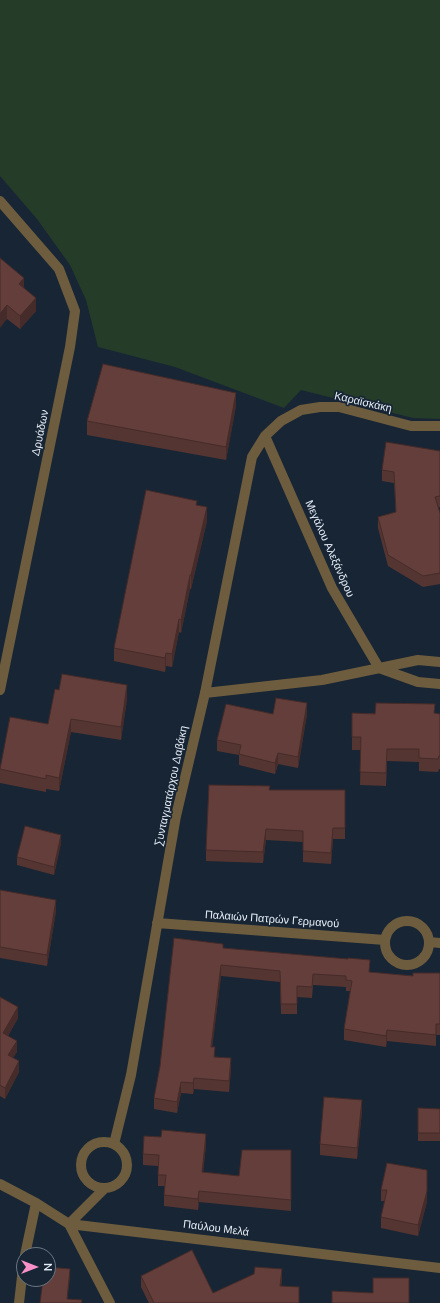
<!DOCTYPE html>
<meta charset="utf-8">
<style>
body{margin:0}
#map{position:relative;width:440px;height:1303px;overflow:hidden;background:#182534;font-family:"Nunito Sans",sans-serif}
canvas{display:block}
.north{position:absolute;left:16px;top:1247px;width:40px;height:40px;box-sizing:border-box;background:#182534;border:1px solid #6a7582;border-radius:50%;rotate:90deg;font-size:11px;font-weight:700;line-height:16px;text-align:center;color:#e5eef8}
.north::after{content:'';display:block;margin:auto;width:14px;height:18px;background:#f990ca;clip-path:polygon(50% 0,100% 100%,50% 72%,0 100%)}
</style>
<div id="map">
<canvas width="440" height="1303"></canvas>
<div class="north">N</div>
</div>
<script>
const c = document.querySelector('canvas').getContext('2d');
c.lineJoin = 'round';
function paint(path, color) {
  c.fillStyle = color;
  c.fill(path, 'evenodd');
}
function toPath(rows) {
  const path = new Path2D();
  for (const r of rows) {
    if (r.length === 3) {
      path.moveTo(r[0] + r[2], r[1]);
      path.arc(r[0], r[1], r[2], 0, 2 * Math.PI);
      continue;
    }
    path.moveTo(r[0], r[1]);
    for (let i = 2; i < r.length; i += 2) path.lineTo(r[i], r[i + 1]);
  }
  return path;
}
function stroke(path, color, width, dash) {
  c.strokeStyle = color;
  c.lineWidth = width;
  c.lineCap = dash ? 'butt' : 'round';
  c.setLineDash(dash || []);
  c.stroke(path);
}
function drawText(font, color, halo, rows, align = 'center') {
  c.font = font + ' "Nunito Sans",sans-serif';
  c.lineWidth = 3.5;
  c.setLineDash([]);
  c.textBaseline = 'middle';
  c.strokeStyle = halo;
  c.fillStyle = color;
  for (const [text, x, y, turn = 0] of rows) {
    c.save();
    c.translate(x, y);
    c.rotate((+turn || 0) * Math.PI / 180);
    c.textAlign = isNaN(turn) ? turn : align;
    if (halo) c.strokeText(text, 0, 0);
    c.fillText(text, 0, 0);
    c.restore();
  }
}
paint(toPath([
 [0,0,440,0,440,419,413,418,301,390,284,408,175,367,98,347,86,300,70,265,37,219,0,176]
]), '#253c29');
stroke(toPath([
 [0,201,59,269,75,311,70,347,0,690],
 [265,436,332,588,379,668,418,682,440,684],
 [205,693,322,680,418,660,440,662],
 [407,943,22],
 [157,923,385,940],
 [430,942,440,943],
 [104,1165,23],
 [114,1144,131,1075,176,816,205,693,252,457,265,436,281,421,301,410,320,407,339,407,411,426,440,426],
 [0,1184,36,1203,69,1224,440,1268],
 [69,1224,110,1303],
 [69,1224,105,1188],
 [25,1255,36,1203],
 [19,1303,24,1259]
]), '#6d5d3e', 10);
paint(toPath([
 [0,258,24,287,36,311,20,329,7,319],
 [236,406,226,460,87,435,87,421],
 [440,451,440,507,438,508,440,513,440,584,423,587,388,566,378,528,378,517,396,512,394,483,382,481,382,470],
 [197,505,207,521,191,589,190,589,181,633,179,632,172,667,166,666,165,672,114,661,114,648],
 [59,690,127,699,121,740,71,732,59,791,46,789,46,792,0,783,0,767,48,724],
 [352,713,440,714,440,769,439,769,438,772,419,771,419,762,387,761,386,786,360,785,361,750,352,750],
 [307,714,298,768,278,764,275,774,239,765,239,755,217,751,217,740],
 [270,790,345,790,345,839,333,839,331,864,303,862,303,842,266,840,263,863,206,861,206,850],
 [61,843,54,875,17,865,17,857],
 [0,890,56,911,47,966,0,958],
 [223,948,370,972,413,976,440,973,440,1035,436,1035,436,1046,387,1041,386,1047,344,1040,344,1029,350,991,346,991,346,987,313,985,312,998,297,997,297,1014,281,1014,280,982,221,976,212,1047,215,1057,231,1069,229,1092,194,1089,193,1094,181,1093,177,1113,154,1109,154,1098],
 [0,997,18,1018,8,1036,17,1052,13,1057,19,1072,5,1099,0,1096],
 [418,1108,440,1109,440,1141,418,1141],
 [362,1111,357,1159,320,1155,320,1144],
 [206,1145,203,1172,239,1176,291,1150,291,1211,199,1202,198,1210,164,1206,164,1195,165,1186,158,1186,158,1166,143,1165,143,1154],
 [387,1163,427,1202,418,1236,381,1228,381,1217,385,1201,381,1201,381,1190],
 [141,1276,213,1293,282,1280,281,1286,299,1303,149,1303,141,1287]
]), '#553532');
paint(toPath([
 [24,278,24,292,19,284],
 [36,298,36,311,20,329,20,316],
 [7,305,7,319,0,328,0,314],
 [236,393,236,406,226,460,226,447],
 [207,507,207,521,191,589,191,575],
 [190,575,190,589,181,633,181,620],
 [179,619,179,632,172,667,172,654],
 [166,653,166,666,165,672,165,658],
 [127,685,127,699,121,740,121,727],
 [307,703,307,714,298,768,298,757],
 [71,719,71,732,59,791,59,778],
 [278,753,278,764,275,774,275,763],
 [333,828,333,839,331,864,331,853],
 [266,829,266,840,263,863,263,852],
 [61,835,61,843,54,875,54,867],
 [56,900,56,911,47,966,47,955],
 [221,965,221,976,211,1058,211,1047],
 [18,1007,18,1018,3,1044,3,1033],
 [387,1030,387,1041,386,1047,386,1036],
 [17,1041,17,1052,8,1066,8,1055],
 [231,1058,231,1069,229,1092,229,1081],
 [19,1061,19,1072,5,1099,5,1088],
 [194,1078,194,1089,193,1094,193,1083],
 [181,1082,181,1093,177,1113,177,1102],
 [362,1100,362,1111,357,1159,357,1148],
 [206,1134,206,1145,202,1183,202,1172],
 [427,1170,427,1202,418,1236,418,1225],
 [199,1191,199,1202,198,1210,198,1199],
 [70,1269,70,1278,67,1303,67,1299],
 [282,1269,282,1280,280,1297,280,1286]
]), '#452b29');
const building = toPath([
 [0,258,24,278,19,284,36,298,20,316,7,305,0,314,0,258],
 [103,364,236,393,226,447,87,421,103,364],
 [386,442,440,451,440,496,435,497,440,513,440,573,423,576,388,555,378,517,396,512,394,472,382,470,386,442],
 [146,490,197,501,196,505,207,507,191,575,190,575,181,620,179,619,172,654,166,653,165,658,114,648,146,490],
 [62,674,127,685,121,727,71,719,59,778,46,775,46,779,0,769,10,717,48,724,55,689,59,690,62,674],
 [276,698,307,703,298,757,278,753,275,763,239,754,241,745,217,740,226,704,273,714,276,698],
 [376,703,435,704,434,713,440,714,440,756,439,756,438,759,419,758,419,749,387,749,386,773,360,772,361,737,352,737,352,713,375,714,376,703],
 [209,785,270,786,269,790,345,790,345,828,333,828,331,853,303,851,303,831,266,829,263,852,206,850,209,785],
 [25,826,61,835,54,867,17,857,25,826],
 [0,890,56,900,47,955,0,947,0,890],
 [174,938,223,944,223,948,348,959,348,958,370,960,369,972,413,976,413,973,440,973,440,1024,436,1024,436,1035,387,1030,386,1036,344,1029,352,981,346,980,346,976,313,974,312,987,297,986,297,1004,281,1004,280,971,221,965,211,1047,215,1047,214,1057,231,1058,229,1081,194,1078,193,1083,181,1082,177,1102,154,1098,160,1066,174,938],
 [0,997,18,1007,3,1033,17,1041,8,1055,19,1061,5,1088,0,1085,0,997],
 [324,1097,362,1100,357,1148,320,1144,324,1097],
 [418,1108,440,1109,440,1133,418,1133,418,1108],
 [162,1130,206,1134,202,1172,239,1176,242,1150,291,1150,291,1200,199,1191,198,1199,164,1195,166,1175,158,1175,159,1155,143,1154,144,1136,161,1137,162,1130],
 [387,1163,427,1170,427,1191,418,1225,381,1217,387,1190,381,1190,387,1163],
 [192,1250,213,1293,254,1274,255,1267,282,1269,280,1286,299,1287,299,1303,154,1303,141,1276,192,1250],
 [48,1267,70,1269,67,1299,82,1300,81,1303,40,1303,43,1279,48,1279,48,1267],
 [373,1278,409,1278,409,1303,332,1303,332,1291,373,1293,373,1278]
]);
paint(building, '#633e3a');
stroke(building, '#452b29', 1);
drawText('11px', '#e5eef8', '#182534', [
 ["Καραϊσκάκη",363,403,13],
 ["Δρυάδων",41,433,-78],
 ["Μεγάλου Αλεξάνδρου",329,549,66],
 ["Συνταγματάρχου Δαβάκη",172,786,-78],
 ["Παλαιών Πατρών Γερμανού",272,920,4],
 ["Παύλου Μελά",216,1229,7]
]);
</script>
